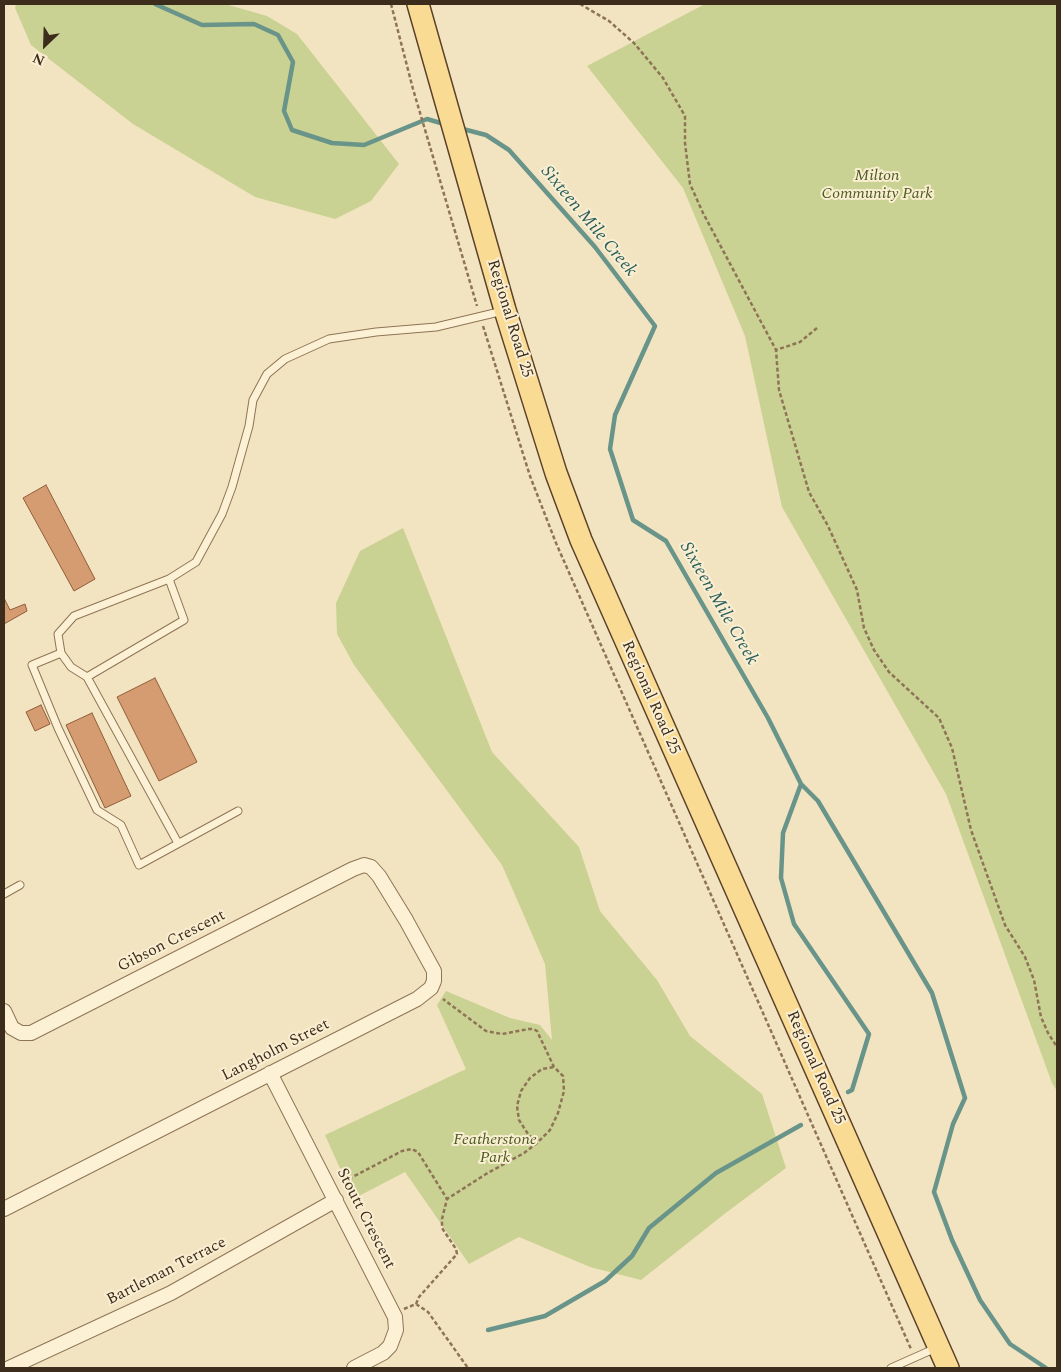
<!DOCTYPE html>
<style>
body{margin:0}
#map{position:relative;width:1061px;height:1372px;overflow:hidden;background:#f3e4c1;font-family:Spectral,serif}
canvas{display:block}
.frame{position:absolute;inset:0;border:5px solid #3c2c1c;pointer-events:none}
.north{position:absolute;left:20px;top:20px;width:50px;height:50px;-webkit-text-stroke:4px #f9eed1;paint-order:stroke;rotate:204deg;font-size:14px;font-weight:700;line-height:20px;text-align:center;color:#3c2c1c}
.north::after{content:'';display:block;margin:auto;width:18px;height:22px;background:#3c2c1c;clip-path:polygon(50% 0,100% 100%,50% 72%,0 100%)}
</style>
<div id="map">
<canvas width="1061" height="1372"></canvas>
<div class="frame"></div>
<div class="north">N</div>
</div>
<script>
const c = document.querySelector('canvas').getContext('2d');
c.lineJoin = 'round';
function paint(path, color) {
  c.fillStyle = color;
  c.fill(path, 'evenodd');
}
function toPath(rows) {
  const path = new Path2D();
  for (const r of rows) {
    path.moveTo(r[0], r[1]);
    for (let i = 2; i < r.length; i += 2) path.lineTo(r[i], r[i + 1]);
  }
  return path;
}
function stroke(path, color, width, dash) {
  c.strokeStyle = color;
  c.lineWidth = width;
  c.lineCap = dash ? 'butt' : 'round';
  c.setLineDash(dash || []);
  c.stroke(path);
}
function drawText(font, color, halo, rows, align = 'center') {
  c.font = font + ' Spectral,serif';
  c.lineWidth = 4;
  c.setLineDash([]);
  c.textBaseline = 'middle';
  c.strokeStyle = halo;
  c.fillStyle = color;
  for (const [text, x, y, turn = 0] of rows) {
    c.save();
    c.translate(x, y);
    c.rotate((+turn || 0) * Math.PI / 180);
    c.textAlign = isNaN(turn) ? turn : align;
    if (halo) c.strokeText(text, 0, 0);
    c.fillText(text, 0, 0);
    c.restore();
  }
}
paint(toPath([
 [16,4,225,4,267,16,297,34,399,164,371,201,335,219,255,197,133,124,31,45,15,8],
 [705,4,1057,4,1057,1091,1052,1083,946,794,782,507,745,336,683,188,587,66],
 [403,528,492,752,579,847,600,911,657,980,690,1036,762,1094,786,1168,727,1212,641,1280,590,1267,519,1237,469,1264,405,1172,355,1198,346,1182,325,1135,466,1069,437,1005,446,991,510,1018,540,1025,552,1040,545,964,502,865,354,665,337,634,336,603,360,551]
]), '#cad293');
stroke(toPath([
 [155,4,202,25,254,24,278,35,293,62,284,111,292,130,332,143,364,145,427,119,444,124],
 [459,128,486,135,509,150,595,247,655,326,615,415,610,449,633,520,666,541,768,718,801,784,818,801,932,993,965,1098,953,1124,934,1192,952,1240,980,1300,1010,1344,1046,1368],
 [801,784,783,833,781,878,794,924,869,1034,852,1090,848,1092],
 [488,1330,545,1316,605,1281,632,1256,649,1228,716,1173,801,1125]
]), '#699489', 4.5);
const building = toPath([
 [46,485,95,579,74,591,23,498,46,485],
 [4,598,10,610,25,604,27,611,4,624,4,598],
 [155,678,197,762,159,781,117,697,155,678],
 [41,705,50,724,35,731,26,712,41,705],
 [92,713,131,796,105,808,66,725,92,713]
]);
paint(building, '#d59c72');
stroke(building, '#905c39', 1);
const service = toPath([
 [169,579,184,620,87,677,71,667,61,653,58,634,74,616,169,579,196,562,222,514,232,487,249,426,253,400,267,374,285,359,329,339,376,332,436,327,503,311],
 [61,653,32,665,58,728,97,810,121,825,139,865,238,811],
 [87,677,178,843],
 [4,894,20,885],
 [891,1368,936,1348]
]);
const minor = toPath([
 [4,1011,12,1028,21,1033,31,1033,353,869,364,865,371,867,379,876,406,920,434,971,434,981,431,988,417,999,4,1209],
 [270,1073,395,1317,396,1330,390,1346,383,1353,354,1368],
 [9,1368,171,1293,336,1200]
]);
const primary = toPath([
 [418,4,505,310,556,473,581,540,948,1368]
]);
stroke(service, '#8e7456', 9);
stroke(minor, '#8e7456', 16);
stroke(primary, '#5b422b', 24);
stroke(toPath([
 [391,4,413,89,477,306],
 [580,4,609,21,634,43,663,78,685,116,685,143,690,184,703,213,776,350],
 [483,326,530,476,556,543,911,1349],
 [817,328,800,342,776,350,779,390,809,492,828,526,857,590,864,628,874,650,889,672,939,718,952,748,971,830,1005,925,1025,957,1034,980,1041,1017,1048,1033,1057,1047],
 [537,1143,528,1134,519,1120,517,1106,521,1091,530,1078,542,1069,554,1067],
 [343,1182,402,1151,412,1149,418,1152,447,1199],
 [416,1304,419,1297,457,1254,456,1249,442,1228,442,1219,447,1199,486,1174,524,1153,537,1143,550,1130,558,1113,564,1091,563,1076,554,1067,537,1031,533,1029,529,1029,502,1034,486,1031,443,999],
 [404,1309,416,1304,428,1312,468,1368]
]), '#8e7456', 2.5, [4, 2.5]);
stroke(service, '#fcf1d5', 7);
stroke(minor, '#fcf1d5', 14);
stroke(primary, '#fadb94', 21);
drawText('italic 16px', '#4c5b20', '#f9eed1', [
 ["Milton",877,177],
 ["Community Park",877,195],
 ["Featherstone",495,1141],
 ["Park",495,1159]
]);
drawText('16px', '#3c2c1c', '#f9eed1', [
 ["Regional Road 25",509,319,73],
 ["Regional Road 25",650,698,66],
 ["Gibson Crescent",172,942,-27],
 ["Langholm Street",276,1051,-27],
 ["Regional Road 25",815,1068,66],
 ["Stoutt Crescent",365,1219,63],
 ["Bartleman Terrace",167,1272,-27]
]);
drawText('italic 18px', '#2a5e5b', '#f9eed1', [
 ["Sixteen Mile Creek",588,222,50],
 ["Sixteen Mile Creek",718,604,60]
]);
</script>
